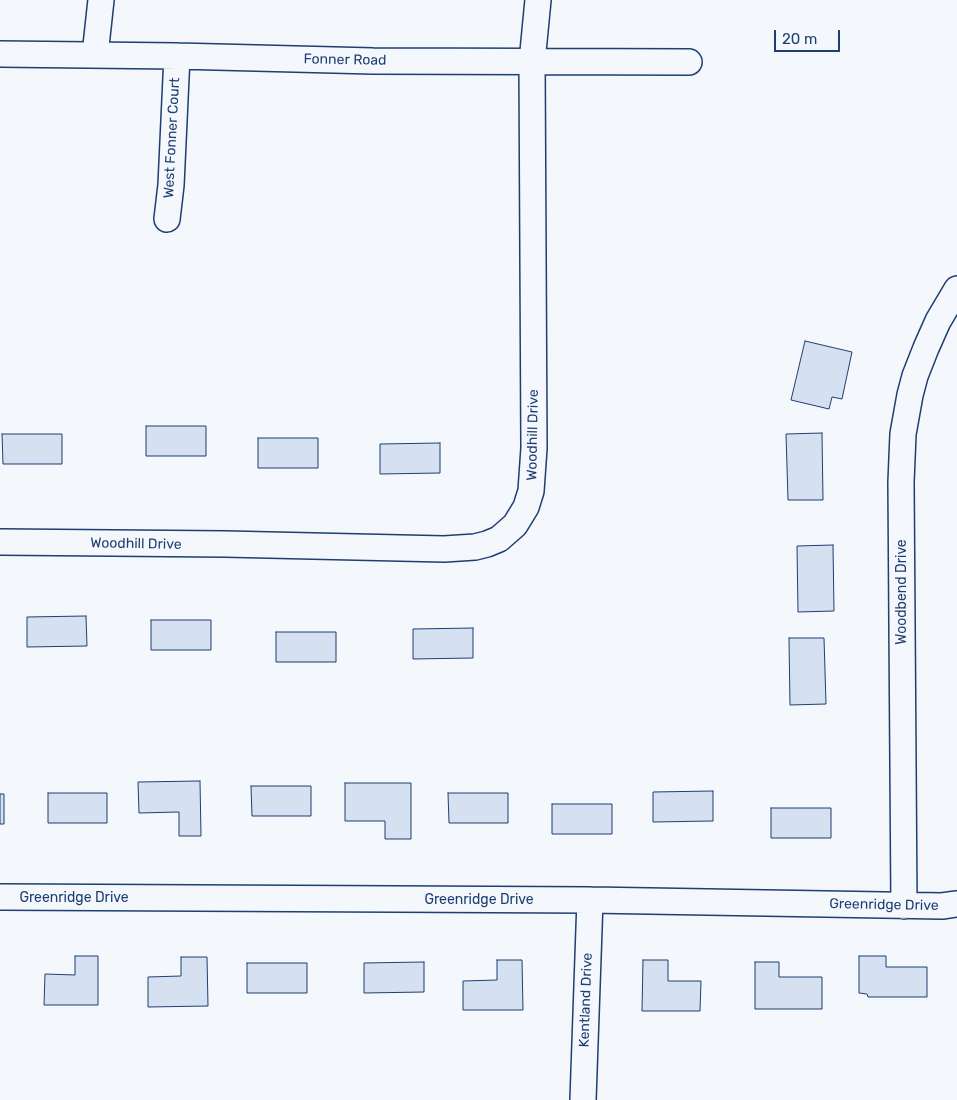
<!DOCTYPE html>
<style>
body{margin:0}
#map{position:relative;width:957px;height:1100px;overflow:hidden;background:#f4f7fb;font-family:Rubik,sans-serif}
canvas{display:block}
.scale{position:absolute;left:774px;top:30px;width:66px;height:22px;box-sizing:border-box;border:2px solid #1d3f73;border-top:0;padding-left:6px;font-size:15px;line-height:18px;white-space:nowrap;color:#1d3f73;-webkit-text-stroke:4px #f4f7fb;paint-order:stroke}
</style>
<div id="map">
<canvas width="957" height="1100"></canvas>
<div class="scale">20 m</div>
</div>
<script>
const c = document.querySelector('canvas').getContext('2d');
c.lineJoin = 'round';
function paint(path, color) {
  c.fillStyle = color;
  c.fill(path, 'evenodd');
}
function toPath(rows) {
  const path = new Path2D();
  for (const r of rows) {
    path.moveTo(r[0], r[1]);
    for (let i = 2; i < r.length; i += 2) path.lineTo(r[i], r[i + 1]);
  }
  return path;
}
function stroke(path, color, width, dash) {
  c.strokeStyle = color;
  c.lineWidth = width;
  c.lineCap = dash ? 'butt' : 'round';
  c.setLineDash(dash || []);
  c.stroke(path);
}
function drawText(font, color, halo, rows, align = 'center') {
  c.font = font + ' Rubik,sans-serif';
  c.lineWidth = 4;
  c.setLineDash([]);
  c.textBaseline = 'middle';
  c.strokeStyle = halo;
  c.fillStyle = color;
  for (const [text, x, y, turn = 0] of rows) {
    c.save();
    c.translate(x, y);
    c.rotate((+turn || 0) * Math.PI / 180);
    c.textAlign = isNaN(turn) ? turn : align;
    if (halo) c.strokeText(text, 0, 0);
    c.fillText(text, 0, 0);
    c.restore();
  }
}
const building = toPath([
 [805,341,852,352,842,399,832,397,829,409,791,400,805,341],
 [146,426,206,426,206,456,146,456,146,426],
 [822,433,823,500,788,500,786,434,822,433],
 [2,434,62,434,62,464,3,464,2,434],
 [258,438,318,438,318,468,258,468,258,438],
 [440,443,440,473,380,474,380,444,440,443],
 [833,545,834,611,798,612,797,546,833,545],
 [86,616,87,646,27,647,27,617,86,616],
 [151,620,211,620,211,650,151,650,151,620],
 [473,628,473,658,413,659,413,629,473,628],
 [276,632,336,632,336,662,276,662,276,632],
 [789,638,824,638,826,704,790,705,789,638],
 [200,781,201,836,179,836,179,812,139,813,138,782,200,781],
 [345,783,411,783,411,839,385,839,385,821,345,821,345,783],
 [251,786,311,786,311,816,252,816,251,786],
 [713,791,713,821,653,822,653,792,713,791],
 [48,793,107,793,107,823,48,823,48,793],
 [448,793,508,793,508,823,449,823,448,793],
 [0,794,4,794,4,824,0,824,0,794],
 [552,804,612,804,612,834,552,834,552,804],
 [771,808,831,808,831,838,771,838,771,808],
 [75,956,98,956,98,1005,44,1005,45,974,75,975,75,956],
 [859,956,886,956,886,967,927,967,927,997,868,997,867,994,859,993,859,956],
 [181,957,207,957,208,1006,148,1007,148,977,181,976,181,957],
 [497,960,522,960,523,1010,463,1010,463,981,497,980,497,960],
 [643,960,668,960,668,981,701,981,700,1011,642,1011,643,960],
 [424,962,424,992,364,993,364,963,424,962],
 [755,962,779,962,779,977,822,977,822,1009,755,1009,755,962],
 [247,963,307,963,307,993,247,993,247,963]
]);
paint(building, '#d5e0f0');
stroke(building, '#1d3f73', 1);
const minor = toPath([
 [0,54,177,56,373,61,689,62],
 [95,55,101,0],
 [167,219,171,185,177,56],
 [0,542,225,544,444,549,475,547,487,544,499,539,515,525,526,507,531,491,534,448,532,62,538,0],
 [0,897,590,900,942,906,957,904],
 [904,906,901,482,903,434,910,395,915,376,926,348,938,321,957,289],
 [583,1100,590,900]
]);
stroke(minor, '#1d3f73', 28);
stroke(minor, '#f4f7fb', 25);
drawText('14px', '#1d3f73', '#f4f7fb', [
 ["Fonner Road",345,60,1],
 ["West Fonner Court",172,138,-87],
 ["Woodhill Drive",533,435,-89],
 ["Woodhill Drive",136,544,1],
 ["Woodbend Drive",902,592,-90],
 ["Greenridge Drive",74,898],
 ["Greenridge Drive",479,900],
 ["Greenridge Drive",884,905,1],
 ["Kentland Drive",586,1000,-88]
]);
</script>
